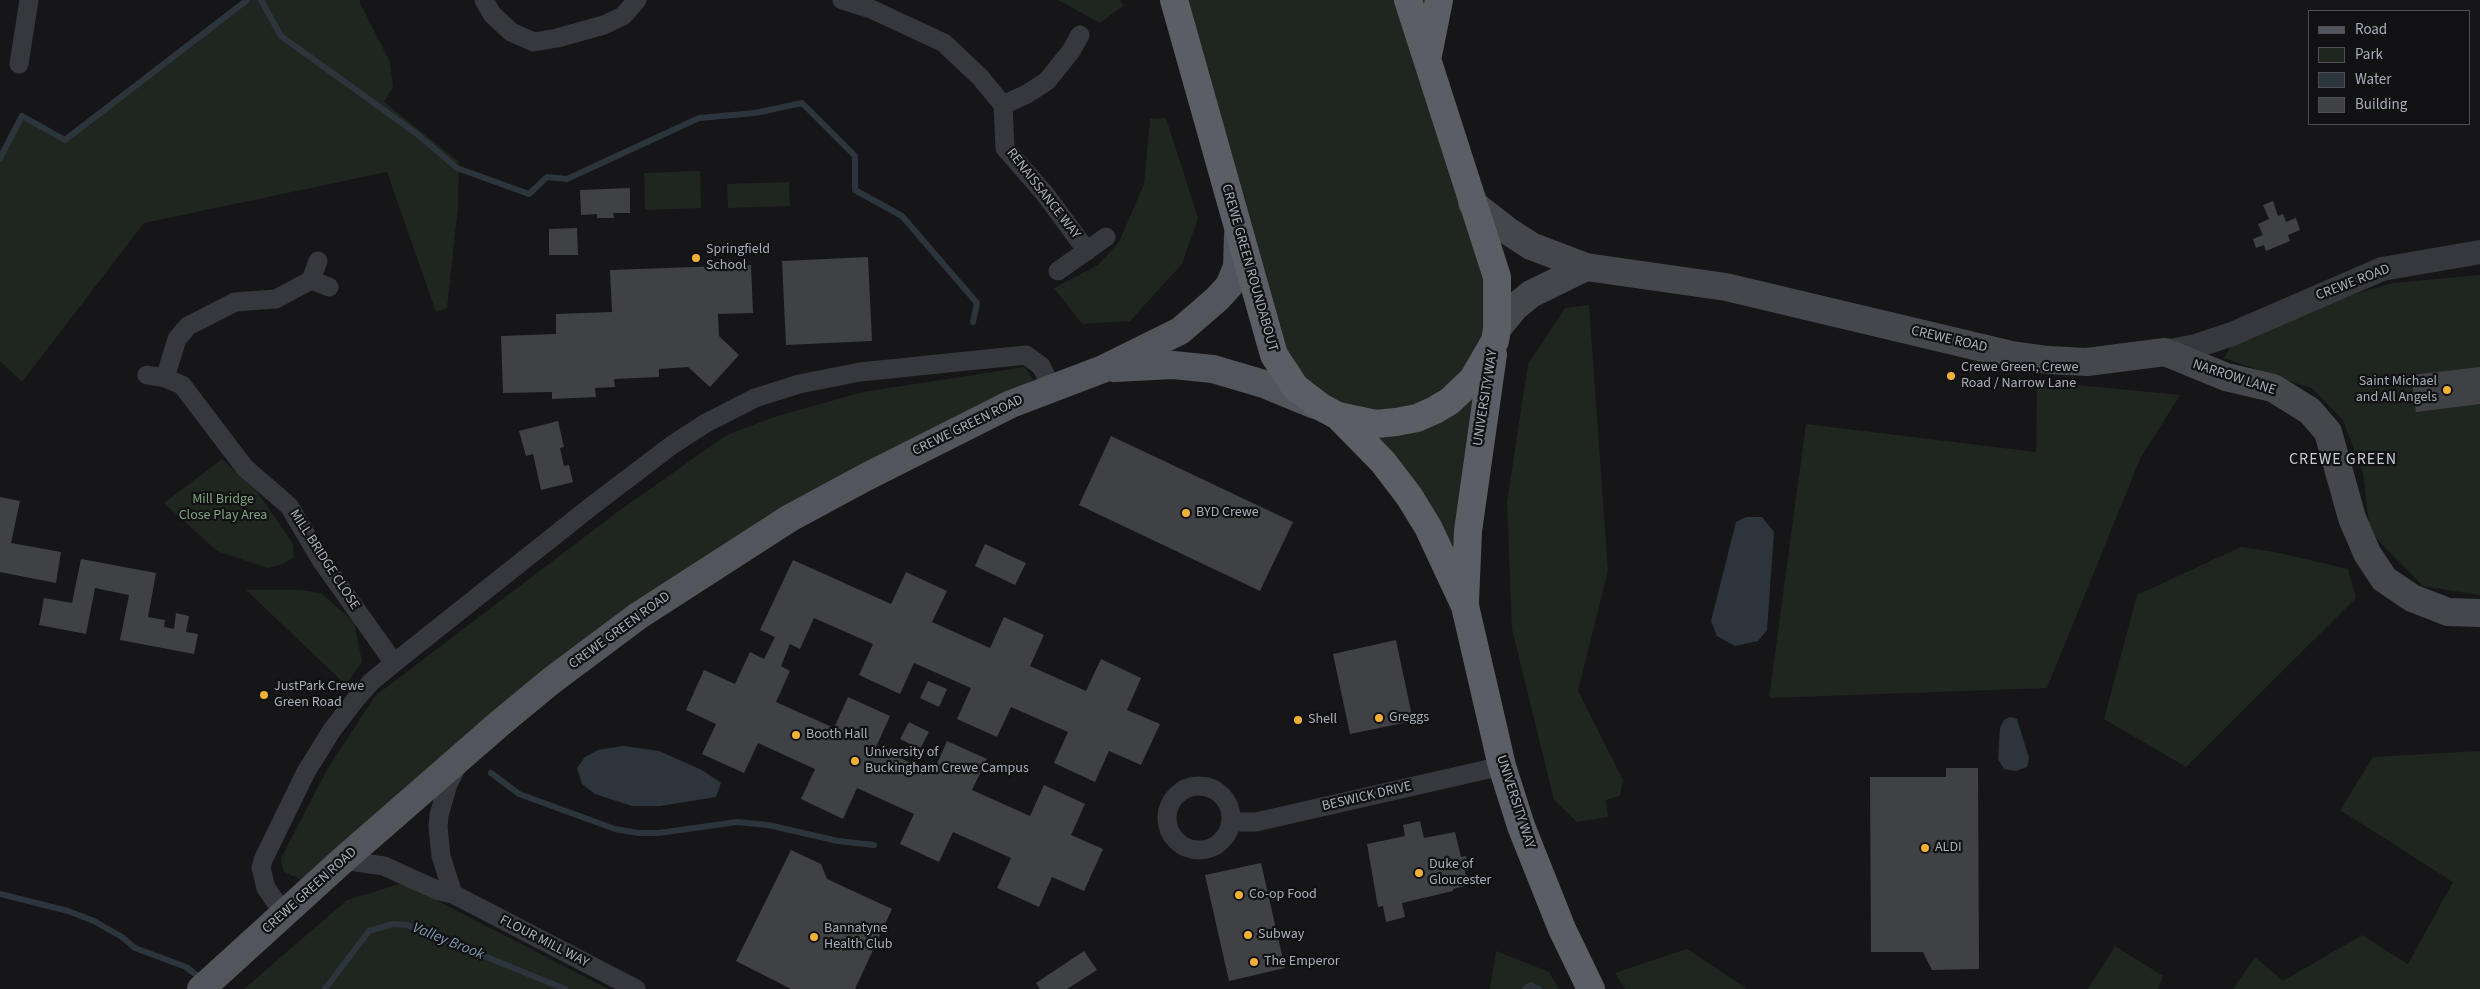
<!DOCTYPE html>
<style>
body{margin:0}
#map{position:relative;width:2480px;height:989px;overflow:hidden;background:#161618;font-family:"Source Sans 3",sans-serif}
canvas{display:block}
.legend{position:absolute;left:2308px;top:10px;width:162px;height:115px;box-sizing:border-box;background:#111113;border:1px solid #4d4f55;margin:0;padding:6px 9px;list-style:none;font-size:15px;color:#a8adb8}
.legend li{display:flex;align-items:center;gap:10px;height:25px}
.legend b{width:25px;border:1px solid #4d4f55}
</style>
<div id="map">
<canvas width="2480" height="989"></canvas>
<ul class="legend">
<li><b style="height:6px;background:#53555c"></b>Road</li>
<li><b style="height:14px;background:#1e261f"></b>Park</li>
<li><b style="height:14px;background:#2c353c"></b>Water</li>
<li><b style="height:14px;background:#404145"></b>Building</li>
</ul>
</div>
<script>
const c = document.querySelector('canvas').getContext('2d');
c.lineJoin = 'round';
function paint(path, color) {
  c.fillStyle = color;
  c.fill(path, 'evenodd');
}
function toPath(rows) {
  const path = new Path2D();
  for (const r of rows) {
    if (r.length === 3) {
      path.moveTo(r[0] + r[2], r[1]);
      path.arc(r[0], r[1], r[2], 0, 2 * Math.PI);
      continue;
    }
    path.moveTo(r[0], r[1]);
    for (let i = 2; i < r.length; i += 2) path.lineTo(r[i], r[i + 1]);
  }
  return path;
}
function stroke(path, color, width, dash) {
  c.strokeStyle = color;
  c.lineWidth = width;
  c.lineCap = dash ? 'butt' : 'round';
  c.setLineDash(dash || []);
  c.stroke(path);
}
function drawText(font, color, halo, rows, align = 'center') {
  c.font = font + ' "Source Sans 3",sans-serif';
  c.lineWidth = 4.5;
  c.setLineDash([]);
  c.textBaseline = 'middle';
  c.strokeStyle = halo;
  c.fillStyle = color;
  for (const [text, x, y, turn = 0] of rows) {
    c.save();
    c.translate(x, y);
    c.rotate((+turn || 0) * Math.PI / 180);
    c.textAlign = isNaN(turn) ? turn : align;
    if (halo) c.strokeText(text, 0, 0);
    c.fillText(text, 0, 0);
    c.restore();
  }
}
paint(toPath([
 [247,0,360,0,360,3,390,62,393,87,384,102,459,162,458,207,447,308,436,312,387,172,144,223,22,382,0,361,0,158,22,116,65,139],
 [1058,0,1120,0,1124,5,1100,23],
 [1174,0,1439,0,1428,56,1492,262,1462,600,1428,527,1295,387],
 [1166,118,1198,218,1182,264,1130,321,1082,324,1054,288,1098,265,1119,242,1144,184,1150,119],
 [700,171,701,208,645,210,644,173],
 [789,182,790,206,728,208,727,184],
 [2480,275,2480,595,2423,586,2370,532,2363,473,2343,420,2313,389,2224,358,2231,346,2349,296,2393,283],
 [1589,305,1608,571,1578,691,1623,780,1620,796,1606,800,1608,817,1577,822,1554,800,1512,629,1507,502,1528,364,1565,308],
 [1025,367,1033,380,805,495,666,582,553,667,301,880,283,871,281,858,328,768,375,696,616,513,725,436,774,417,863,392],
 [2037,381,2180,395,2140,459,2047,688,1769,698,1806,424,2036,452],
 [222,459,255,490,266,504,293,544,294,557,283,564,268,568,217,551,164,503],
 [2241,547,2275,552,2348,569,2356,598,2186,767,2104,719,2137,595],
 [246,590,301,590,321,593,354,622,362,662,346,685],
 [2480,751,2480,989,2233,989,2255,957,2283,981,2362,935,2408,964,2453,882,2340,810,2373,757],
 [403,883,608,989,244,989,347,900],
 [2115,946,2163,976,2158,989,2088,989],
 [1687,949,1747,989,1625,989,1615,973],
 [1496,951,1549,972,1559,989,1490,989]
]), '#1e261f');
paint(toPath([
 [1746,517,1762,517,1774,532,1767,630,1758,641,1735,646,1717,636,1711,621,1736,522],
 [2010,717,2017,719,2029,758,2027,767,2016,771,2004,769,1998,759,2000,728,2004,720],
 [623,746,659,751,702,770,721,783,716,797,660,806,632,806,595,794,582,784,577,768,585,757,598,750]
]), '#2c353c');
stroke(toPath([
 [261,0,281,36,417,134,457,168,529,194,547,177,567,179,699,118,755,113,802,103,855,156,855,190,902,216,977,303,973,322],
 [0,158,22,116,65,140,247,0],
 [491,773,519,794,615,829,639,833,659,833,737,822,768,825,838,841,874,845],
 [0,894,68,911,94,921,122,937,135,948,186,967,203,980],
 [325,989,369,931,393,924,408,925,565,989],
 [1525,989,1530,985,1539,989]
]), '#2c353c', 6);
paint(toPath([
 [630,188,630,213,613,213,614,218,597,218,597,214,581,215,580,190],
 [2273,201,2278,216,2283,214,2286,222,2296,218,2300,230,2288,235,2290,241,2266,251,2264,245,2256,248,2253,239,2263,235,2258,224,2269,219,2263,205],
 [577,228,578,255,549,255,549,229],
 [868,257,872,341,786,345,782,261],
 [751,265,753,313,718,314,719,336,739,355,710,387,688,367,659,369,659,377,614,379,615,387,595,388,596,397,552,399,552,392,503,393,501,336,556,334,556,314,612,312,610,270],
 [2480,367,2480,404,2416,412,2411,375],
 [558,421,564,447,560,448,564,466,569,465,573,482,541,490,533,454,526,456,519,431],
 [1111,436,1293,522,1260,591,1079,505],
 [0,497,20,501,11,543,61,552,56,583,0,572],
 [985,544,1026,563,1015,585,975,566],
 [81,559,156,573,148,617,165,620,164,627,174,629,176,613,189,616,186,632,198,634,194,654,120,640,129,595,104,590,95,588,86,634,39,625,44,598,72,603],
 [793,560,891,604,906,572,947,591,932,622,990,648,1004,617,1044,635,1030,666,1086,691,1101,659,1141,678,1127,710,1160,724,1141,765,1109,751,1095,782,1054,763,1068,732,1011,707,997,737,957,719,971,688,914,663,900,694,859,675,873,644,814,618,800,649,790,644,781,666,790,671,776,702,834,728,848,697,890,716,876,747,933,773,947,741,987,759,972,790,1030,816,1044,785,1085,804,1071,835,1103,849,1084,891,1052,877,1039,907,997,888,1011,858,953,832,939,862,900,844,914,814,857,788,843,819,801,799,815,769,758,743,744,773,702,754,716,724,686,710,704,670,735,684,750,652,764,659,775,637,760,630],
 [1396,640,1413,721,1350,734,1333,654],
 [928,681,947,689,939,707,920,698],
 [909,722,929,732,920,749,900,739],
 [1946,768,1978,768,1979,969,1932,970,1923,952,1871,952,1870,777,1946,777],
 [1420,821,1424,838,1455,832,1461,857,1466,856,1468,867,1464,868,1468,885,1453,889,1453,891,1402,903,1405,917,1386,922,1383,906,1378,907,1367,844,1405,836,1403,825],
 [791,850,821,864,827,879,892,909,855,989,791,989,736,961],
 [1261,863,1285,968,1229,981,1205,875],
 [1084,951,1097,970,1067,989,1040,989,1036,983]
]), '#404145');
stroke(toPath([
 [484,0,492,14,511,32,534,42,557,38,604,25,623,16,637,0],
 [842,0,871,9,944,43,980,77,1003,105,1005,148,1045,194,1087,251],
 [19,64,29,0],
 [1003,105,1027,94,1047,81,1071,51,1080,35],
 [318,261,311,280,329,287],
 [1058,271,1106,237],
 [147,375,165,378,182,385,245,468,289,506,321,560,394,663],
 [165,378,177,339,188,326,235,302,276,299,311,280],
 [1199,818,32],
 [1231,822,1256,822,1502,766],
 [343,860,384,866,439,891,453,894,636,989],
 [453,894,441,856,438,827,439,815,448,784,458,764],
 [284,914,266,888,261,868,263,860,306,772,332,730,356,699,371,682,394,663,593,505,672,445,706,423,755,398,799,384,860,372,1026,355,1041,366,1052,388]
]), '#37383d', 19);
stroke(toPath([
 [2165,352,2196,346,2232,334,2382,269,2480,252]
]), '#37383d', 24);
stroke(toPath([
 [1472,203,1508,231,1531,246,1586,267,1726,287,2012,355,2048,360,2087,362,2165,352,2226,377,2273,388,2310,411,2328,432,2352,518,2367,553,2384,579,2412,598,2448,612,2480,613],
 [1497,329,1515,307,1531,294,1586,267]
]), '#45474d', 28);
stroke(toPath([
 [1115,368,1173,365,1213,369,1264,384,1315,405],
 [201,989,343,860,499,724,551,681,638,616,790,518,866,477,1011,404,1103,369,1180,331,1217,299,1229,286,1237,267,1238,235]
]), '#53555c', 28);
stroke(toPath([
 [1174,0,1274,355,1295,387,1321,407,1338,416,1376,424,1396,422,1417,418,1435,410,1450,401,1473,379,1495,341,1497,329,1497,277,1408,0],
 [1428,55,1439,0],
 [1338,416,1383,462,1409,496,1428,527,1465,606,1502,766,1521,826,1562,929,1591,989],
 [1465,602,1468,531,1493,354]
]), '#5b5e65', 28);
for (const [x, y, r, color] of [
 [696,258,5,"#f2b134"],
 [1951,376,5,"#f2b134"],
 [2447,390,5,"#f2b134"],
 [1186,513,5,"#f2b134"],
 [264,695,5,"#f2b134"],
 [1379,718,5,"#f2b134"],
 [1298,720,5,"#f2b134"],
 [796,735,5,"#f2b134"],
 [855,761,5,"#f2b134"],
 [1925,848,5,"#f2b134"],
 [1419,873,5,"#f2b134"],
 [1239,895,5,"#f2b134"],
 [1248,935,5,"#f2b134"],
 [814,937,5,"#f2b134"],
 [1254,962,5,"#f2b134"]
]) {
  const dot = new Path2D();
  dot.arc(x, y, r, 0, 2 * Math.PI);
  c.fillStyle = color;
  c.fill(dot);
  stroke(dot, '#111113', 2);
}
drawText('14px', '#a8adb8', '#111113', [
 ["RENAISSANCE WAY",1043,194,52],
 ["CREWE GREEN ROUNDABOUT",1249,268,74],
 ["CREWE ROAD",2353,283,-21],
 ["CREWE ROAD",1949,340,13],
 ["NARROW LANE",2234,378,18],
 ["UNIVERSITY WAY",1486,398,-81],
 ["CREWE GREEN ROAD",968,426,-26],
 ["MILL BRIDGE CLOSE",324,560,57],
 ["CREWE GREEN ROAD",620,631,-36],
 ["BESWICK DRIVE",1367,797,-13],
 ["UNIVERSITY WAY",1515,802,72],
 ["CREWE GREEN ROAD",310,891,-42],
 ["FLOUR MILL WAY",544,942,27]
]);
drawText('14px', '#a8adb8', '#111113', [
 ["Springfield",706,250],
 ["School",706,266],
 ["Crewe Green, Crewe",1961,368],
 ["Road / Narrow Lane",1961,384],
 ["Saint Michael",2437,382,"right"],
 ["and All Angels",2437,398,"right"],
 ["BYD Crewe",1196,513],
 ["JustPark Crewe",274,687],
 ["Green Road",274,703],
 ["Greggs",1389,718],
 ["Shell",1308,720],
 ["Booth Hall",806,735],
 ["University of",865,753],
 ["Buckingham Crewe Campus",865,769],
 ["ALDI",1935,848],
 ["Duke of",1429,865],
 ["Gloucester",1429,881],
 ["Co-op Food",1249,895],
 ["Bannatyne",824,929],
 ["Health Club",824,945],
 ["Subway",1258,935],
 ["The Emperor",1264,962]
], 'left');
drawText('14px', '#7fa381', '#111113', [
 ["Mill Bridge",223,500],
 ["Close Play Area",223,516]
]);
drawText('italic 15px', '#7f9bb3', '#111113', [
 ["Valley Brook",448,942,22]
]);
c.letterSpacing = '1px';
drawText('16px', '#c9ccd4', '#111113', [
 ["CREWE GREEN",2343,460]
]);
c.letterSpacing = '0px';
</script>
